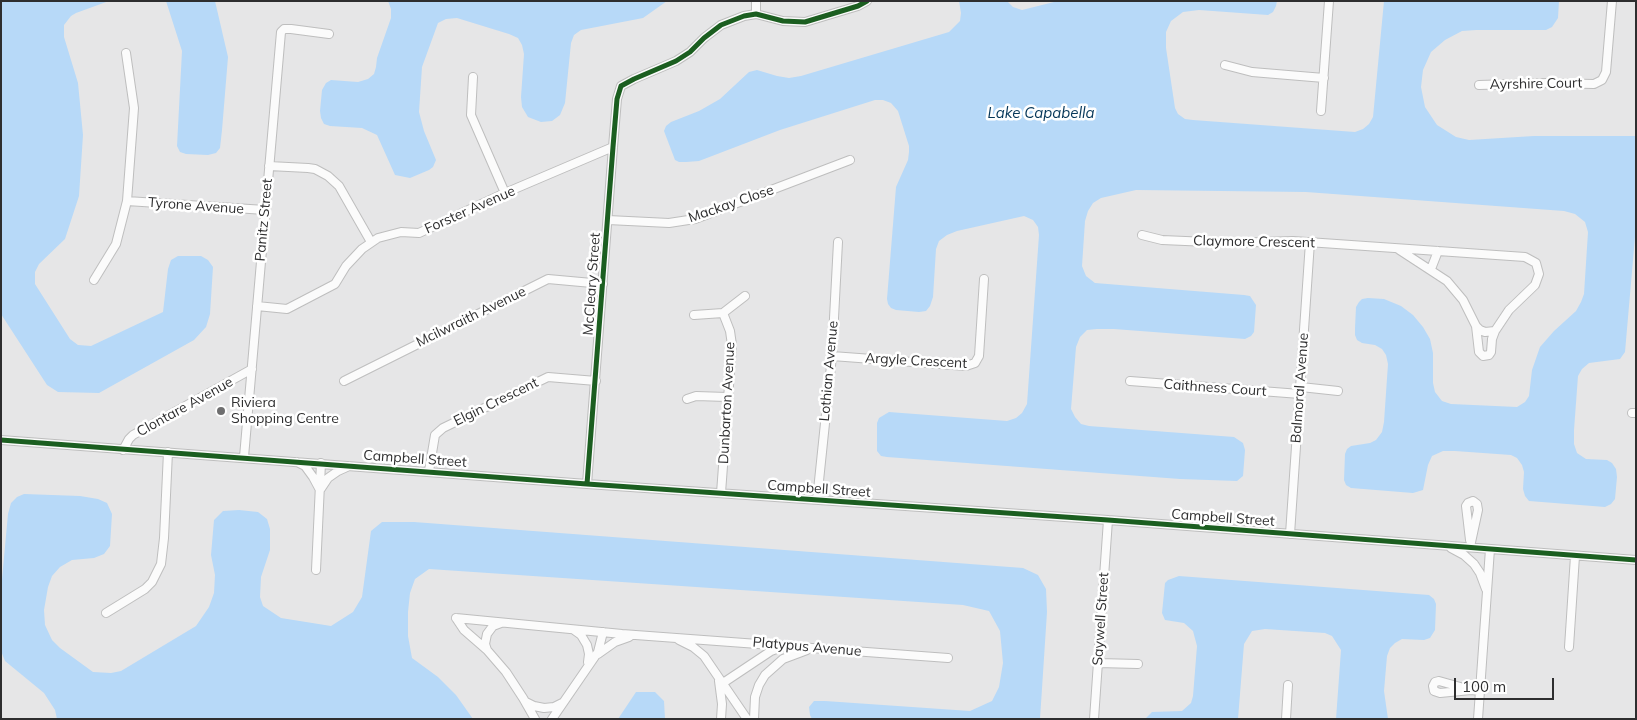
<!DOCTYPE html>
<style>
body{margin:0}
#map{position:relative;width:1637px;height:720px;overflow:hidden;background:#e6e6e7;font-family:Mulish,sans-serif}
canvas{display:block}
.frame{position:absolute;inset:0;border:2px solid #2e2e2f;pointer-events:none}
.scale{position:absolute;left:1454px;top:678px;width:100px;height:22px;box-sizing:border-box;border:2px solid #2e2e2f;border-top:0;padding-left:6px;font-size:15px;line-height:18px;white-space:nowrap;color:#2e2e2f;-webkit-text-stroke:4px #fff;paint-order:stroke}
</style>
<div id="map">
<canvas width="1637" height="720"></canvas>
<div class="frame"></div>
<div class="scale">100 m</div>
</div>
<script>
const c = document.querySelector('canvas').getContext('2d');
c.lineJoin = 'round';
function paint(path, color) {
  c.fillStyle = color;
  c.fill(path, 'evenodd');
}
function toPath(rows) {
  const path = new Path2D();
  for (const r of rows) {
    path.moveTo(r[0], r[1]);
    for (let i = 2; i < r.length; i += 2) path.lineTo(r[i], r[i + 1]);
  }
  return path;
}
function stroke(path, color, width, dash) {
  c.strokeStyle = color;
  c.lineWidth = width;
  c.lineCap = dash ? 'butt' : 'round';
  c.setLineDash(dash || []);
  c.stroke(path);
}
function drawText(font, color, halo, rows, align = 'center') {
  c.font = font + ' Mulish,sans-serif';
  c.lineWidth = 5;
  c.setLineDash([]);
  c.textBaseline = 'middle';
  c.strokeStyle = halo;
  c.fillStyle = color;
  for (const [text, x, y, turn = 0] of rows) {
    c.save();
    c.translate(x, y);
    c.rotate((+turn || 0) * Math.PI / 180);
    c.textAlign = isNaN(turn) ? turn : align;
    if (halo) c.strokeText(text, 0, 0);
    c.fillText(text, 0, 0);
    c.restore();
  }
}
paint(toPath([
 [1,1,109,1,76,13,71,16,64,25,64,37,78,83,83,135,79,196,65,239,39,264,35,272,35,284,70,339,78,345,91,346,163,312,168,269,171,260,178,256,201,256,208,260,213,267,210,314,206,327,194,340,99,393,58,392,47,385,1,314],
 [166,1,215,1,228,57,222,130,220,148,216,153,208,155,186,154,180,152,177,146,182,51],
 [388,1,667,1,643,18,581,30,574,35,571,43,565,103,560,115,552,121,541,122,528,117,522,107,521,97,524,54,522,45,518,38,509,34,457,18,446,19,438,23,422,67,419,112,424,131,436,160,433,167,429,170,410,178,395,175,377,135,362,128,330,126,324,124,321,118,320,111,322,90,326,83,331,80,358,82,368,79,374,74,376,67,377,58,391,18,391,9],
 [959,1,1007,1,1013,7,1022,10,1058,1,1277,1,1276,6,1273,12,1268,15,1199,10,1183,12,1171,21,1166,32,1166,48,1175,108,1178,114,1185,119,1193,120,1355,132,1363,129,1369,124,1373,117,1384,1,1559,1,1558,18,1552,27,1546,30,1476,30,1462,31,1445,40,1431,52,1423,70,1421,87,1425,107,1437,125,1456,137,1469,140,1534,136,1636,136,1635,237,1625,352,1620,359,1589,363,1582,369,1578,376,1574,430,1574,444,1577,453,1586,459,1607,460,1612,463,1616,469,1617,477,1615,499,1611,504,1605,507,1529,501,1525,496,1523,489,1524,472,1522,465,1517,458,1511,455,1455,451,1443,451,1432,456,1428,465,1423,490,1413,493,1351,488,1346,485,1344,480,1345,454,1347,449,1351,446,1370,443,1376,440,1382,432,1384,422,1388,364,1386,355,1382,349,1375,345,1362,343,1357,340,1355,335,1355,328,1356,307,1359,302,1362,299,1368,298,1384,299,1401,306,1413,315,1423,327,1430,339,1433,353,1433,383,1435,392,1442,401,1451,404,1517,407,1525,402,1529,396,1532,370,1540,347,1554,331,1576,311,1581,302,1584,294,1588,232,1585,222,1575,214,1564,211,1306,192,1136,190,1101,198,1093,203,1088,211,1085,221,1082,266,1086,276,1095,283,1244,295,1250,296,1256,305,1254,332,1251,336,1245,339,1114,329,1097,329,1087,330,1080,337,1076,347,1071,409,1075,417,1081,424,1089,426,1234,437,1243,443,1245,450,1243,476,1237,481,1180,479,887,457,881,456,877,451,877,423,879,418,889,412,1007,421,1016,418,1022,413,1027,404,1039,235,1038,227,1033,220,1024,216,957,231,947,235,939,241,936,249,933,297,930,306,926,311,919,312,896,310,891,308,888,304,887,299,896,187,908,160,909,152,909,146,898,111,891,103,883,100,875,100,780,130,699,161,686,162,679,162,675,160,664,131,666,126,671,122,699,111,720,99,749,72,757,70,777,76,789,78,801,76,949,32,960,21,961,13],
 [24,494,80,496,98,499,107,503,112,514,110,546,104,554,94,558,72,560,60,567,52,576,48,587,44,610,45,625,52,640,60,648,93,672,111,673,121,671,196,626,209,607,214,593,215,575,211,555,214,520,223,511,239,510,258,512,267,519,270,529,270,550,261,577,260,597,263,606,281,618,331,626,353,612,362,597,371,531,382,522,414,522,1023,568,1038,575,1046,589,1047,612,1040,719,812,719,810,715,809,707,814,701,825,701,970,711,992,701,999,687,1003,663,1000,631,989,611,963,605,429,569,415,579,410,593,408,612,408,636,412,658,438,677,456,695,473,719,57,719,55,710,44,693,5,661,1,651,1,590,8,514,11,503,17,497],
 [1179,576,1429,595,1434,599,1436,604,1435,630,1430,638,1424,640,1402,639,1395,643,1390,648,1387,656,1384,691,1388,719,1336,719,1341,650,1332,636,1325,633,1265,629,1252,631,1244,644,1238,719,1145,719,1152,712,1182,711,1191,703,1193,696,1197,646,1193,631,1184,623,1165,620,1162,613,1165,583,1168,580],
 [636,692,655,692,664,701,665,719,618,719]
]), '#b7d9f8');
const minor = toPath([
 [756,14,756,1],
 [1225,65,1252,72,1324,78],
 [473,77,471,115,505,193],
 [1479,85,1547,83,1594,84,1602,80,1606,72,1612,1],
 [1321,111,1329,1],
 [269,166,308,168,315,169,328,176,339,186,371,242],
 [127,201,265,210],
 [608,220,669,223,695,219,850,160],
 [1142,235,1162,240,1232,243,1293,241,1525,257,1536,263,1539,274,1535,285,1509,310,1495,331,1485,332,1480,330,1476,326,1463,300,1447,281,1398,249],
 [1431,269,1438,251],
 [94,280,116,244,127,201,134,108,126,53],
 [257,306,287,309,335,284,346,266,362,249,378,238,401,232,419,233,505,193,613,147],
 [694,315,723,313,745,296],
 [1476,326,1479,352,1483,356,1489,355,1491,352,1492,339,1495,331],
 [832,356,966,366,975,363,979,356,984,279],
 [344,381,548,279,603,284],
 [1130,381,1300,394],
 [1301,387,1338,391],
 [687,399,696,396,727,397],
 [1632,413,1636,413],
 [1,440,587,484,1108,520,1636,560],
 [123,450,129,439,133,435,252,369],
 [244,457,281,32,284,29,291,29,329,34],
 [297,462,305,466,313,477,320,490,328,478,338,471,349,466],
 [429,471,435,435,443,428,548,377,596,381],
 [587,484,613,147,617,99,621,86,634,79,676,61,690,52,704,38,721,25,744,16,756,14,783,21,805,22,858,6,867,1],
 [721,493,732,345,730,331,723,313],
 [817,500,832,356,838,242],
 [1290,534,1310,242],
 [1470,547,1478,510,1477,504,1473,501,1468,503,1466,506,1470,540],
 [1451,548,1464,555,1474,564,1480,573,1486,589],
 [316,570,321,463],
 [106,613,145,589,152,582,161,564,164,538,168,452],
 [456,618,622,634,948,658],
 [456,618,464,630,487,650,506,672,523,698,535,719],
 [574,630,581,635,587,645,589,654,588,662],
 [679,640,693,647,704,656,747,719],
 [1569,647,1575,556],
 [487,650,485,644,487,634,493,626,501,623],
 [598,654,615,642,629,637],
 [1098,663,1138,664],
 [719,681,722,704,721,719],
 [720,685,771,651,782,647],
 [1471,690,1440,693,1434,691,1433,686,1435,682,1439,681,1471,690,1480,691],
 [526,702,534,706,544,708,554,707,562,703],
 [552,719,598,652,603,632],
 [754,719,755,697,759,685,765,675,783,659,807,650],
 [1094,719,1108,520],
 [1286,719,1288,685],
 [1478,719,1490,549]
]);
stroke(minor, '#bebebe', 10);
stroke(minor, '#fbfbfb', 8);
stroke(toPath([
 [1,440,587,484,1108,520,1636,560],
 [587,484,613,147,617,99,621,86,634,79,676,61,690,52,704,38,721,25,744,16,756,14,783,21,805,22,858,6,867,1]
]), '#1b5e20', 5);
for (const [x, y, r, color] of [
 [221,411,5,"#6e6e6f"]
]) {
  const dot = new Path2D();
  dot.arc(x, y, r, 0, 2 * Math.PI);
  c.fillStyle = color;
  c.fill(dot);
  stroke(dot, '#fff', 2);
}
drawText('14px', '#2e2e2f', '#fff', [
 ["Ayrshire Court",1536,84,-1],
 ["Mackay Close",731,204,-19],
 ["Tyrone Avenue",196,206,4],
 ["Forster Avenue",470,210,-24],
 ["Panitz Street",264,220,-85],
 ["Claymore Crescent",1254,242,1],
 ["McCleary Street",592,284,-86],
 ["Mcilwraith Avenue",471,317,-26],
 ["Argyle Crescent",916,361,3],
 ["Lothian Avenue",829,371,-85],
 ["Caithness Court",1215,388,4],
 ["Balmoral Avenue",1300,388,-86],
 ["Elgin Crescent",496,402,-26],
 ["Dunbarton Avenue",727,403,-87],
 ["Clontare Avenue",185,407,-29],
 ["Campbell Street",415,459,4],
 ["Campbell Street",819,489,4],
 ["Campbell Street",1223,518,4],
 ["Saywell Street",1101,619,-86],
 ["Platypus Avenue",807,647,5]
]);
drawText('14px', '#2e2e2f', '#fff', [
 ["Riviera",231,403],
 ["Shopping Centre",231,419]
], 'left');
drawText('italic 15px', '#063759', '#fff', [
 ["Lake Capabella",1041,113]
]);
</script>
